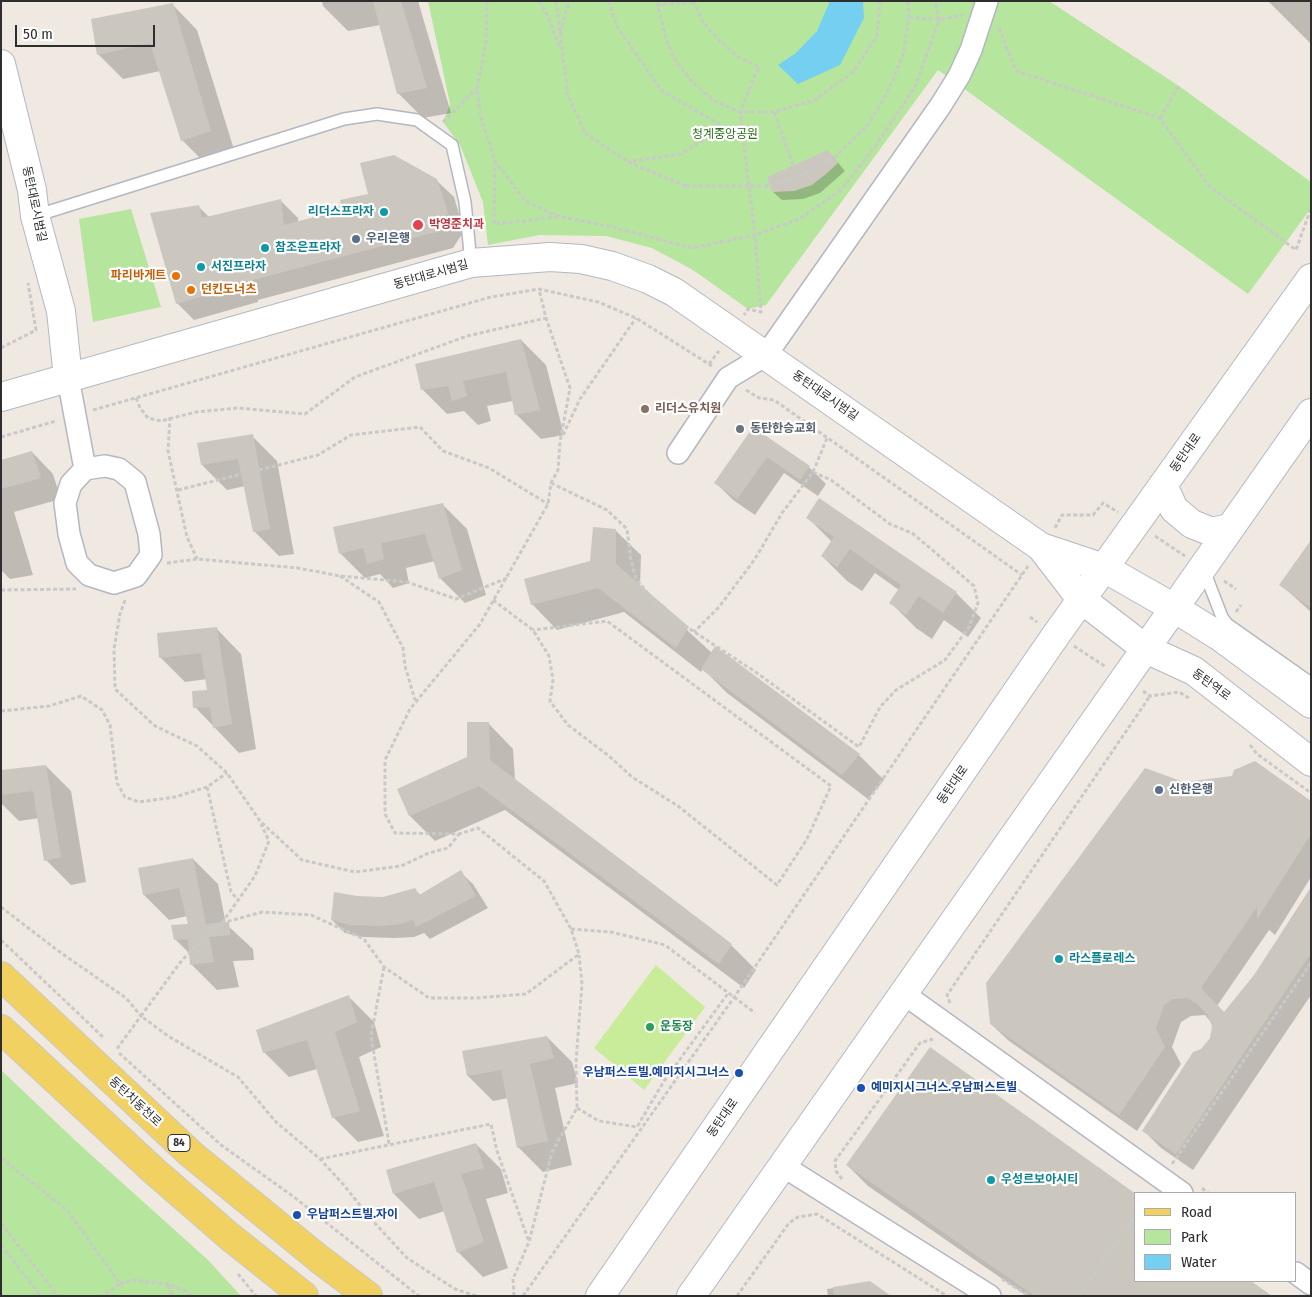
<!DOCTYPE html>
<meta charset="utf-8">
<style>
body{margin:0}
#map{position:relative;width:1312px;height:1297px;overflow:hidden;background:#efe9e1;font-family:"Fira Sans Condensed",sans-serif}
canvas{display:block}
.frame{position:absolute;inset:0;border:2px solid #2e2e2e;pointer-events:none}
.legend{position:absolute;left:1134px;top:1192px;width:162px;height:90px;box-sizing:border-box;background:#fff;border:1px solid #ababab;margin:0;padding:6px 9px;list-style:none;font-size:15px;color:#2e2e2e}
.legend li{display:flex;align-items:center;gap:10px;height:25px}
.legend b{width:25px;border:1px solid #ababab}
.scale{position:absolute;left:15px;top:25px;width:140px;height:22px;box-sizing:border-box;border:2px solid #2e2e2e;border-top:0;padding-left:6px;font-size:15px;line-height:18px;white-space:nowrap;color:#2e2e2e;-webkit-text-stroke:4px #fff;paint-order:stroke}
</style>
<div id="map">
<canvas width="1312" height="1297"></canvas>
<div class="frame"></div>
<ul class="legend">
<li><b style="height:6px;background:#f2d163"></b>Road</li>
<li><b style="height:14px;background:#b6e59e"></b>Park</li>
<li><b style="height:14px;background:#75cff0"></b>Water</li>
</ul>
<div class="scale">50 m</div>
</div>
<script>
const c = document.querySelector('canvas').getContext('2d');
c.lineJoin = 'round';
function paint(path, color) {
  c.fillStyle = color;
  c.fill(path, 'evenodd');
}
function toPath(rows) {
  const path = new Path2D();
  for (const r of rows) {
    path.moveTo(r[0], r[1]);
    for (let i = 2; i < r.length; i += 2) path.lineTo(r[i], r[i + 1]);
  }
  return path;
}
function stroke(path, color, width, dash) {
  c.strokeStyle = color;
  c.lineWidth = width;
  c.lineCap = dash ? 'butt' : 'round';
  c.setLineDash(dash || []);
  c.stroke(path);
}
function drawText(font, color, halo, rows, align = 'center') {
  c.font = font + ' "Fira Sans Condensed","Noto Sans KR",sans-serif';
  c.lineWidth = 4.5;
  c.setLineDash([]);
  c.textBaseline = 'middle';
  c.strokeStyle = halo;
  c.fillStyle = color;
  for (const [text, x, y, turn = 0] of rows) {
    c.save();
    c.translate(x, y);
    c.rotate((+turn || 0) * Math.PI / 180);
    c.textAlign = isNaN(turn) ? turn : align;
    if (halo) c.strokeText(text, 0, 0);
    c.fillText(text, 0, 0);
    c.restore();
  }
}
paint(toPath([
 [428,1,1049,1,1179,86,1311,182,1311,208,1248,294,938,70,766,305,748,309,693,270,652,248,606,236,539,235,488,245,483,202,460,145,443,122,450,104],
 [131,209,161,307,93,322,79,219],
 [1,1070,79,1144,208,1260,241,1296,1,1296]
]), '#b6e59e');
paint(toPath([
 [656,965,705,1007,644,1090,594,1048]
]), '#c9ec9a');
paint(toPath([
 [830,1,863,1,864,18,840,65,798,84,778,65,796,53,817,31]
]), '#75cff0');
paint(toPath([
 [322,1,418,1,451,113,423,118,398,93,380,25,348,31,323,6],
 [1268,1,1311,1,1311,44],
 [172,4,197,30,236,156,207,165,182,140,160,71,123,79,98,54],
 [828,151,845,171,820,193,803,199,782,200,773,192],
 [436,180,454,197,464,231,453,248,258,300,258,302,194,320,177,303,198,206,209,217,281,201,298,218,298,223,323,216,342,207],
 [521,340,546,365,564,435,541,439,516,414,513,401,487,406,491,421,478,425,464,411,447,414,422,389],
 [754,429,809,467,826,484,818,496,784,473,755,515,733,500,716,483],
 [252,436,277,461,294,554,279,556,254,531,245,486,227,490,202,465],
 [32,452,53,474,61,499,14,512,33,575,10,579,1,570,1,461],
 [442,504,467,529,486,595,465,603,440,578,435,561,406,568,409,583,393,588,380,574,365,578,340,553],
 [807,517,956,593,981,618,968,637,944,620,932,639,916,628,891,603,899,590,875,573,862,591,847,581,822,556,832,542],
 [615,530,641,555,640,587,712,653,716,648,859,755,884,780,868,799,727,693,703,669,701,672,624,612,557,630,532,604,591,562],
 [1311,542,1311,612,1281,585],
 [216,628,241,654,256,749,239,753,195,707,209,691,207,679,185,682,160,657],
 [488,723,513,749,515,780,731,945,756,970,744,988,505,810,435,841,410,816,399,789,468,758],
 [46,766,71,791,86,882,71,885,46,860,39,818,19,821,1,803,1,772],
 [1184,784,1311,802,1311,877,1275,935,1269,930,1217,1006,1224,1014,1255,975,1311,889,1311,995,1193,1170,1161,1148,1144,1131,1211,1038,1214,1026,1205,1015,1191,1016,1181,1022,1172,1047,1181,1064,1137,1131,1009,1041,991,1024],
 [193,859,218,884,226,924,253,949,254,960,233,961,239,987,217,990,192,965,191,955,175,939,189,926,187,916,169,920,144,895],
 [460,872,473,884,488,908,430,939,424,933,414,937,395,938,363,937,345,933,332,920,356,898,384,898,415,889,421,896],
 [349,997,374,1022,381,1047,359,1057,384,1136,358,1142,333,1117,317,1069,289,1077,264,1052],
 [547,1037,572,1062,578,1083,555,1088,572,1165,543,1172,518,1147,508,1098,493,1101,468,1076,464,1052],
 [476,1144,501,1169,508,1193,486,1199,508,1268,483,1277,458,1252,445,1211,419,1219,394,1194],
 [847,1165,1136,1281,1249,1281,1270,1296,1027,1296,868,1186],
 [870,1283,888,1296,828,1296,827,1289]
]), '#0003');
paint(toPath([
 [373,1,401,1,427,88,397,94],
 [173,3,211,131,181,141,150,43,97,55,91,19],
 [828,150,838,163,826,174,812,185,794,191,772,192,767,177],
 [394,155,437,179,448,213,436,232,241,283,242,285,176,304,150,213,199,205,202,218,281,199,284,225,322,215,320,211,341,206,340,200,368,194,360,163],
 [521,339,540,410,515,415,506,372,463,381,467,396,452,401,448,386,421,390,415,364],
 [753,427,810,466,800,480,767,457,737,499,714,483],
 [253,434,270,529,253,532,238,459,201,465,197,443],
 [32,451,41,478,1,489,1,460],
 [819,498,957,592,943,613,919,596,906,615,889,603,901,585,850,549,837,567,821,556,834,537,806,518],
 [443,503,462,570,439,579,425,534,381,543,384,559,367,564,363,548,339,554,333,527],
 [593,527,616,529,616,564,689,627,676,648,598,588,531,605,524,579,590,561],
 [1311,540,1311,608,1279,585],
 [217,627,232,724,213,728,210,707,193,708,192,691,207,690,201,653,159,658,157,633],
 [715,646,860,754,842,775,701,669],
 [467,722,489,722,490,760,732,944,719,964,479,786,409,816,397,789,467,757],
 [1255,761,1311,801,1311,834,1257,919,1257,907,1201,988,1224,1012,1254,975,1311,887,1311,953,1176,1154,1142,1131,1193,1052,1201,1049,1210,1038,1212,1026,1207,1014,1197,1004,1187,998,1173,999,1164,1005,1156,1029,1165,1047,1119,1115,990,1024,986,983,1145,768,1184,782,1232,776,1234,770],
 [46,765,61,857,44,861,33,791,1,795,1,770],
 [193,858,206,924,229,922,230,935,209,937,214,962,190,965,188,939,174,940,171,925,188,924,179,888,143,895,138,868],
 [461,870,476,896,416,927,413,920,401,924,382,926,350,925,331,920,334,892,357,896,383,897,415,888,419,895],
 [349,995,357,1022,335,1032,360,1111,332,1118,307,1040,263,1053,256,1030],
 [547,1036,554,1058,530,1064,548,1141,517,1148,501,1070,467,1076,462,1051],
 [930,1047,1136,1194,1136,1281,1251,1281,1272,1296,1035,1296,846,1165],
 [476,1143,484,1168,461,1174,484,1242,457,1253,434,1182,393,1194,386,1170],
 [870,1281,891,1296,834,1296,833,1287]
]), '#cbc7bf');
const lane = toPath([
 [35,216,344,119,377,114,417,120,452,145,465,202,471,263],
 [1203,568,1222,617,1227,624,1311,683]
]);
const street = toPath([
 [68,378,85,469,71,484,65,503,69,534,77,563,89,575,114,583,136,576,151,555,149,534,135,482,119,469,105,466,85,469],
 [678,453,728,378,766,355,941,105,959,76,971,50,987,1],
 [904,994,1182,1193],
 [783,1166,990,1296],
 [1296,1273,1311,1284]
]);
const secondary = toPath([
 [1,64,32,190,35,216,61,311,68,378],
 [1,397,471,263,550,257,581,259,612,266,648,279,674,292,1041,547,1104,568,1174,608,1219,636,1311,704],
 [1163,485,1174,509,1192,524,1212,532,1229,528],
 [1041,547,1081,599,1146,649,1194,671,1311,762],
 [600,1296,1056,635,1311,278],
 [691,1296,1311,413]
]);
const primary = toPath([
 [1,976,192,1155,318,1258,368,1296],
 [1,1029,153,1170,229,1236,304,1296]
]);
stroke(lane, '#b4b7c1', 14);
stroke(street, '#b4b7c1', 24);
stroke(secondary, '#b4b7c1', 30);
stroke(primary, '#c9c9c9', 30);
stroke(toPath([
 [487,1,486,42,477,89,481,118,495,161,525,201,557,216,612,227,692,248,755,235,799,219,841,190,876,145,915,87,939,20,935,1],
 [539,1,546,12,559,46],
 [556,1,568,95,585,133,628,162,686,186],
 [608,1,618,28,661,90,724,127,681,154,628,162],
 [693,1,703,22,718,39,737,56,759,67,740,112,755,235,761,312,748,309,744,315],
 [693,2,658,5,666,40,677,63,695,85,718,103,740,112,774,112],
 [909,17,939,20,963,15],
 [999,28,1016,71,1160,118,1209,186,1296,250,1311,208],
 [560,33,569,1],
 [1160,118,1179,86],
 [443,122,476,89],
 [495,161,494,224,557,217],
 [793,165,774,112,815,100,853,72,877,36,880,1],
 [769,186,798,177,834,158,868,125,887,93,903,55,909,17,908,1],
 [1,348,36,330,28,283],
 [709,364,719,351],
 [746,390,759,398,774,400,1022,575],
 [136,398,140,408,148,418,161,421,196,412,238,408,305,414,355,377,467,336,546,318],
 [93,410,491,297,539,289,598,302,636,318,712,366],
 [170,417,168,451,187,537,197,559],
 [563,435,580,399,636,318],
 [1,437,56,421],
 [259,470,318,455,351,435,420,427,443,451,489,468,548,504],
 [813,472,827,438],
 [551,483,607,510,627,529,631,560,636,579,656,603,673,618,757,673,859,747,880,707,896,690,945,660,969,627,978,603,974,586,930,548,912,533,890,524,831,480,813,472,782,513,755,559,719,607,694,632],
 [178,490,242,474],
 [1055,528,1062,515,1093,515,1103,503,1118,512],
 [1155,536,1185,556],
 [167,563,197,559,298,568,340,576,407,582,456,599,507,578],
 [340,576,379,602,403,648,405,666,415,700],
 [1224,581,1236,589],
 [1,590,76,589],
 [125,600,120,614,114,649,115,689,155,726,197,746,227,773,260,821,302,860,355,872,401,866,429,853,448,848,459,834],
 [493,600,533,630,549,656,553,680,550,701,568,725,609,756,632,777,678,806,777,885,807,839,831,786,607,621,533,630],
 [1236,612,1241,605],
 [1030,617,1037,622],
 [1074,646,1106,667],
 [1143,691,1150,696,1179,692,1189,698],
 [1,711,49,706,81,696,102,710,110,725,117,783,125,797,139,802,175,797,207,787,227,773],
 [1250,745,1257,754,1311,793],
 [207,787,231,892,239,901],
 [1,907,57,950,126,998,141,1016,116,1050],
 [222,923,255,876,269,841,261,824],
 [571,929,611,932,665,945,755,1013],
 [1,940,104,1038],
 [384,967,371,1036,389,1144],
 [950,1003,947,995,1150,696],
 [119,1053,221,1145,294,1197,419,1296],
 [577,1108,599,1121,637,1127,664,1081,729,992],
 [1,1158,68,1211,120,1284,102,1296],
 [320,1159,491,1124,497,1151,529,1242],
 [1172,1164,1311,963],
 [842,1179,836,1171,835,1161,920,1043,933,1039],
 [1202,1188,1208,1193],
 [1,1223,58,1296],
 [1,1245,41,1296],
 [238,1274,256,1296],
 [1002,1279,1029,1296],
 [120,1284,132,1280,168,1284,186,1291,190,1296],
 [168,1285,173,1296],
 [134,1296,137,1296],
 [476,1296,455,1289,407,1258,371,1219,343,1184,320,1159,276,1122,238,1077,168,1036,141,1016,182,960,222,923,262,912,311,915,364,939,384,967,429,998,476,998,526,994,579,954,571,929,544,881,478,828,459,834,395,833,385,814,385,760,410,709,480,624,548,504,551,483,558,470,560,442,570,388,546,318,539,289],
 [514,1296,513,1279,529,1242,552,1152,577,1108,576,1062,582,984,579,955],
 [523,1296,735,996,1028,566],
 [737,1296,789,1223,798,1217,817,1214,947,1296],
 [1079,1296,1136,1215]
]), '#c9c9c9', 3, [4, 2.5]);
stroke(lane, '#fff', 11);
stroke(street, '#fff', 21);
stroke(secondary, '#fff', 28);
stroke(primary, '#f2d163', 28);
stroke(toPath([
 [686,186,769,186]
]), '#c9c9c9', 3, [4, 2.5]);
for (const [x, y, r, color] of [
 [384,212,5,"#0f9aa8"],
 [418,225,6,"#e0444e"],
 [356,239,5,"#5c6f8a"],
 [265,248,5,"#0f9aa8"],
 [201,267,5,"#0f9aa8"],
 [176,276,5,"#e8710a"],
 [191,290,5,"#e8710a"],
 [645,409,5,"#8d6e63"],
 [740,429,5,"#6b7280"],
 [1159,790,5,"#5c6f8a"],
 [1059,959,5,"#0f9aa8"],
 [650,1027,5,"#2e9e5b"],
 [739,1073,5,"#1a4fb4"],
 [861,1088,5,"#1a4fb4"],
 [991,1180,5,"#0f9aa8"],
 [297,1215,5,"#1a4fb4"]
]) {
  const dot = new Path2D();
  dot.arc(x, y, r, 0, 2 * Math.PI);
  c.fillStyle = color;
  c.fill(dot);
  stroke(dot, '#fff', 2);
}
for (const [x, y, w] of [
 [179,1143,22]
]) {
  const box = new Path2D();
  box.roundRect(x - w / 2, y - 8.5, w, 17, 4);
  c.fillStyle = '#fff';
  c.fill(box);
  stroke(box, '#2e2e2e', 1);
}
drawText('bold 11px', '#2e2e2e', null, [
 ["84",179,1143]
]);
drawText('12px', '#2c6e1b', '#fff', [
 ["청계중앙공원",725,135]
]);
drawText('12px', '#2e2e2e', '#fff', [
 ["동탄대로시범길",34,204,78],
 ["동탄대로시범길",431,275,-16],
 ["동탄대로시범길",825,396,35],
 ["동탄대로",1186,453,-55],
 ["동탄역로",1211,685,36],
 ["동탄대로",953,785,-55],
 ["동탄치동천로",135,1102,43],
 ["동탄대로",723,1118,-55]
]);
drawText('bold 12px', '#0d838f', '#fff', [
 ["리더스프라자",374,212,"right"],
 ["참조은프라자",275,248],
 ["서진프라자",211,267],
 ["라스플로레스",1069,959],
 ["우성르보아시티",1001,1180]
], 'left');
drawText('bold 12px', '#be3a42', '#fff', [
 ["박영준치과",429,225]
], 'left');
drawText('bold 12px', '#4e5e75', '#fff', [
 ["우리은행",366,239],
 ["신한은행",1169,790]
], 'left');
drawText('bold 12px', '#c56008', '#fff', [
 ["파리바게트",166,276],
 ["던킨도너츠",201,290,"left"]
], 'right');
drawText('bold 12px', '#785e54', '#fff', [
 ["리더스유치원",655,409]
], 'left');
drawText('bold 12px', '#5b616d', '#fff', [
 ["동탄한승교회",750,429]
], 'left');
drawText('bold 12px', '#27864d', '#fff', [
 ["운동장",660,1027]
], 'left');
drawText('bold 12px', '#164399', '#fff', [
 ["우남퍼스트빌.예미지시그너스",729,1073,"right"],
 ["예미지시그너스.우남퍼스트빌",871,1088],
 ["우남퍼스트빌.자이",307,1215]
], 'left');
</script>
